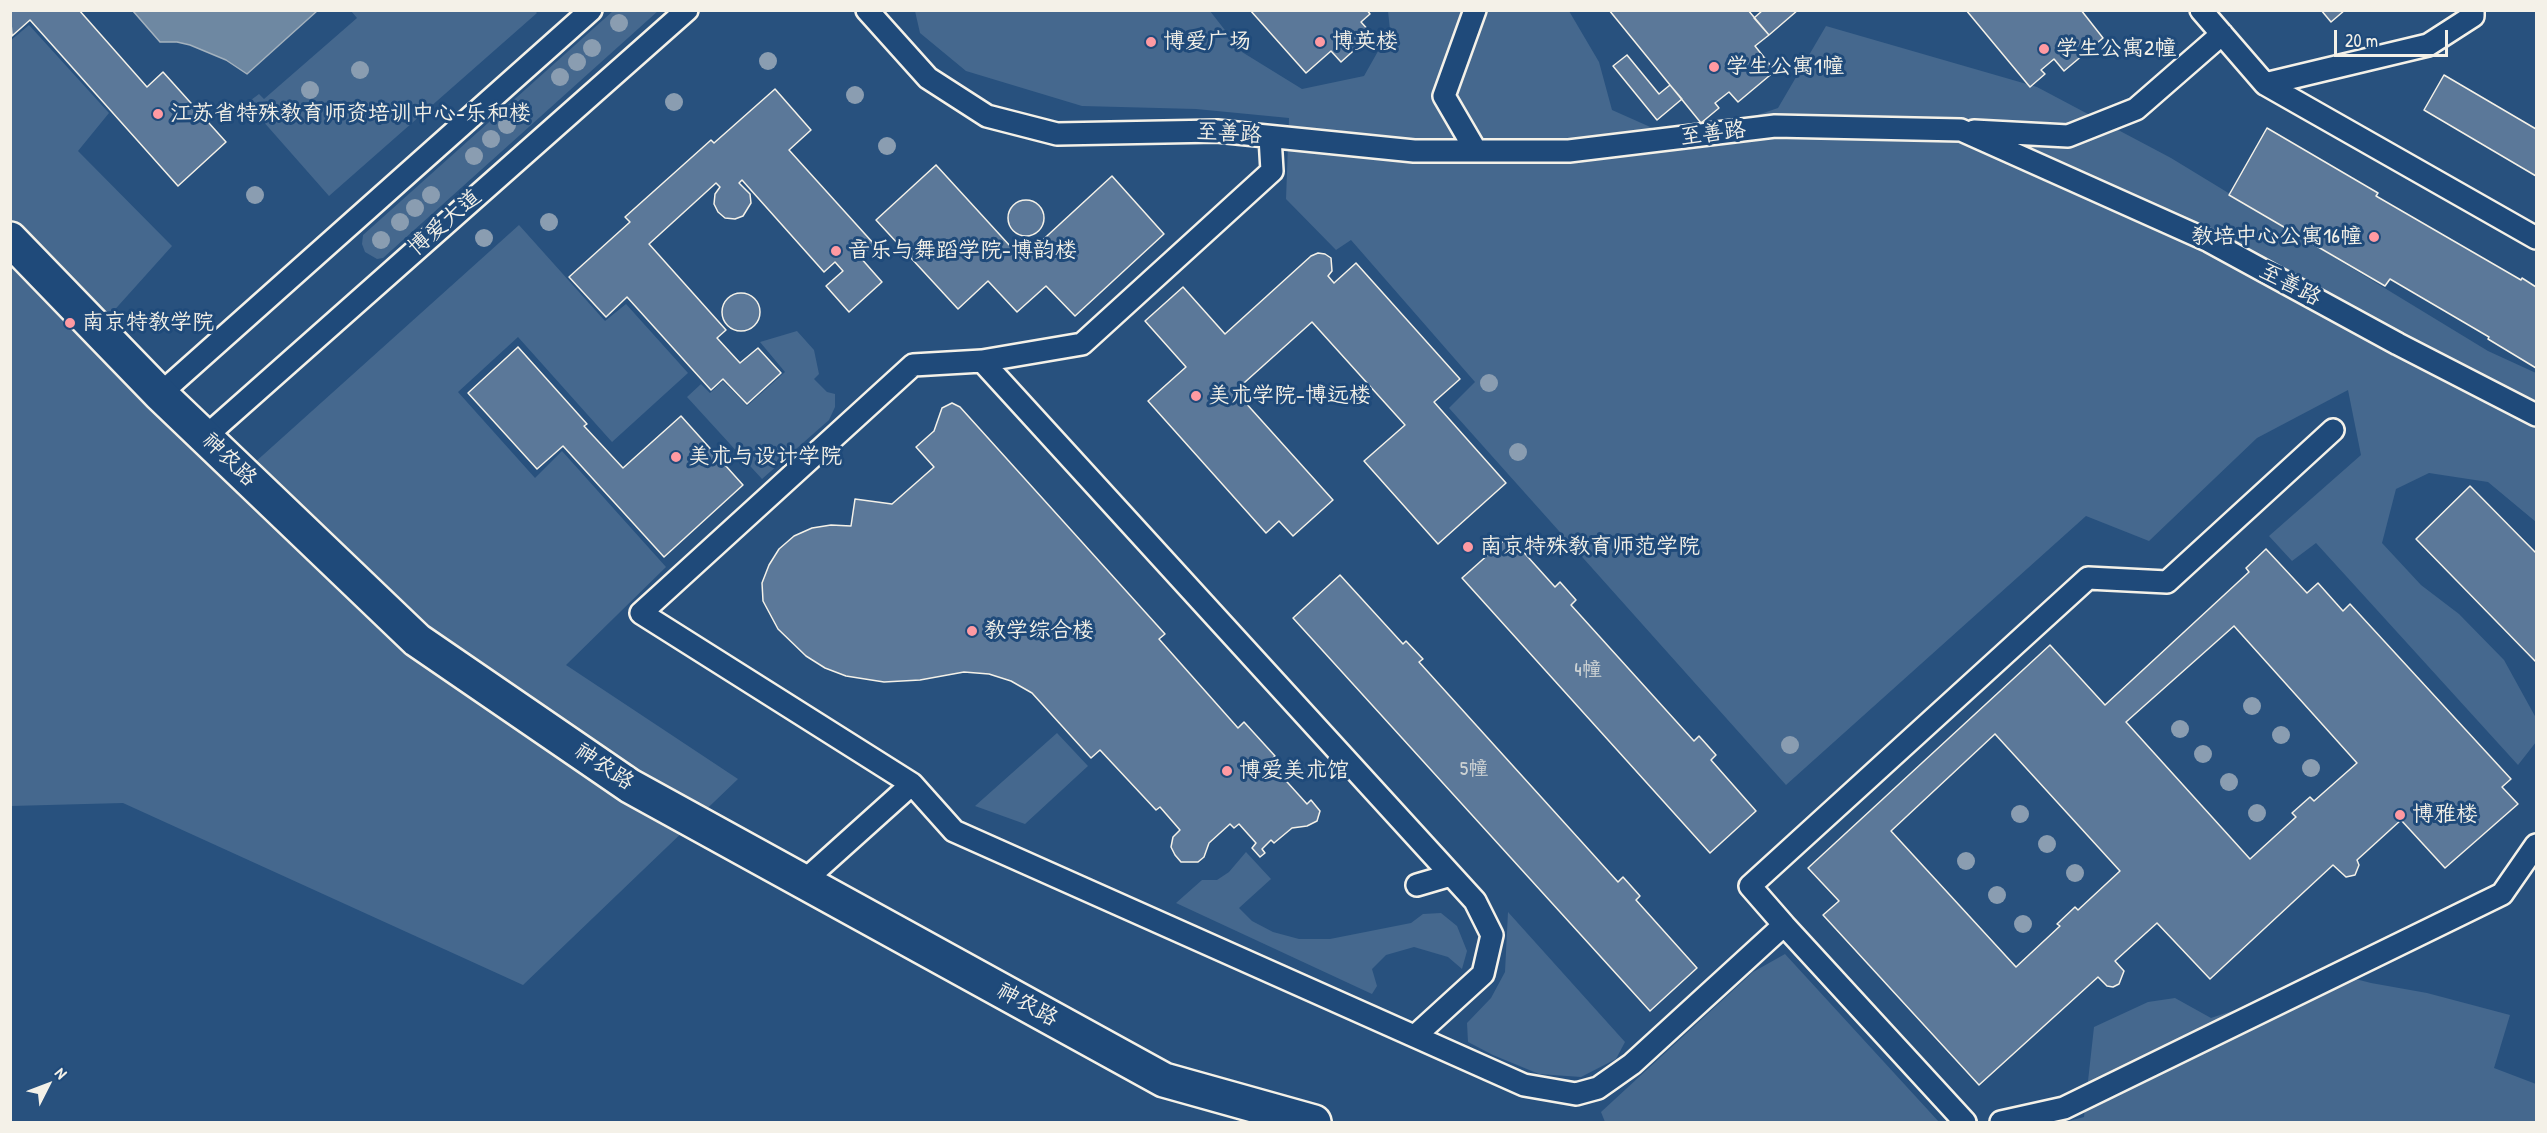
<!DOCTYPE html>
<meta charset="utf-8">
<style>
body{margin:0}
#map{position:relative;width:2547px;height:1133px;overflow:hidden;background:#28517e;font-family:"Patrick Hand",sans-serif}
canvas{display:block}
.frame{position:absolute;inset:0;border:12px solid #f4f1e8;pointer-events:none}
.north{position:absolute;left:18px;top:1055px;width:60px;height:60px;-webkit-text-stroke:4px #1f4a7a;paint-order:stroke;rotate:48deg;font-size:16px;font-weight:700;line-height:24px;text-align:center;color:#f4f1e8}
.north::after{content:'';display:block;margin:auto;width:21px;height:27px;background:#f4f1e8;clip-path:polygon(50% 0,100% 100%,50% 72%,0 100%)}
.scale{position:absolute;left:2334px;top:30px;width:114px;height:27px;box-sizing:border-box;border:3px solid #f4f1e8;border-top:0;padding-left:8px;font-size:18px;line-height:21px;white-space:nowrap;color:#f4f1e8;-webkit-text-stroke:4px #1f4a7a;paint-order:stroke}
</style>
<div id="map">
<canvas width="2547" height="1133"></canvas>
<div class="frame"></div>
<div class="north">N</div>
<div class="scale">20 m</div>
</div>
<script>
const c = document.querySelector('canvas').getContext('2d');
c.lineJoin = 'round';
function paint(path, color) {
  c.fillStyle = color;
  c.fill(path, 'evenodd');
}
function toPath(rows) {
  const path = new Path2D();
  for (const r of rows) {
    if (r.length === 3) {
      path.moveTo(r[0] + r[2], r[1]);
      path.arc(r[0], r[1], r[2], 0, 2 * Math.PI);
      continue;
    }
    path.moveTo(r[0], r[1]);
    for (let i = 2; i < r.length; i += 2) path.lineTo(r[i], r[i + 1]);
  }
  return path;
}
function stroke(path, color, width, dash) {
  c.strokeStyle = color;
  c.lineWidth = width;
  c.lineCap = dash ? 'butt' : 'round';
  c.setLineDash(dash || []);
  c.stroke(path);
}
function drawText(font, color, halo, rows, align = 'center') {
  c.font = font + ' "Patrick Hand","LXGW WenKai TC",sans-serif';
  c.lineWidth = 6;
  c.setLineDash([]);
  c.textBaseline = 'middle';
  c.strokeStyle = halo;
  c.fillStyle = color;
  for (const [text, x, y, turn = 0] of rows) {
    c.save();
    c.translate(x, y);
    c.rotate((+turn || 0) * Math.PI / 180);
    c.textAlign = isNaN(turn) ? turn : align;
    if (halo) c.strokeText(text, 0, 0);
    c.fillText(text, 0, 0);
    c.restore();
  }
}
paint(toPath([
 [535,11,537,13,329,196,247,103,259,94,264,99,357,18,351,11],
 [613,11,658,11,383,258,377,259,365,252,362,244,363,235],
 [915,11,1210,11,1242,52,1302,89,1364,76,1390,30,1388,11,1569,11,1599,62,1612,110,1657,130,1734,123,1778,108,1826,26,2037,87,2171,158,2488,351,2536,373,2536,522,2488,482,2429,473,2396,489,2382,543,2421,585,2459,614,2504,660,2536,718,2536,742,2518,765,2316,543,2292,561,2269,536,2361,455,2348,390,2257,438,2149,541,2086,516,1786,785,1449,408,1475,382,1351,240,1336,250,1286,199,1289,118,1196,109,1082,106,966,71,920,33],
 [29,25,109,113,78,151,172,246,110,315,253,464,519,225,605,321,626,304,688,373,612,442,518,337,458,392,535,478,562,451,666,567,566,665,738,779,523,985,123,803,11,806,10,41],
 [797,331,814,350,819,374,814,379,827,392,835,394,835,407,829,420,762,479,687,397,701,384,710,393,723,381,747,406,785,372,760,342],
 [1057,733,1088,766,1025,824,975,806],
 [1246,852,1271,879,1239,908,1252,921,1273,932,1299,939,1330,939,1411,923,1423,914,1441,913,1457,926,1467,951,1462,969,1448,957,1414,947,1386,955,1372,969,1377,986,1372,994,1176,903,1202,880,1217,880,1229,872],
 [1508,912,1625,1042,1616,1059,1581,1077,1539,1074,1493,1055,1468,1042,1467,1023,1491,998,1505,972],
 [1785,954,1939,1122,1605,1122,1601,1112,1753,972],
 [2340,975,2371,983,2427,993,2510,1015,2494,1068,2536,1084,2536,1122,2065,1122,2084,1117,2094,1027,2148,1002,2175,998,2211,1018]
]), '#45688e');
const water = toPath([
 [133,11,317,11,247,74,226,60,190,45,177,42,160,42,133,11]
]);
paint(water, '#6e88a2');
stroke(water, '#a4b2be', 1.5);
const building = toPath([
 [10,10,79,10,147,87,163,72,226,142,178,186,30,20,12,36,10,10],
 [1250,10,1367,10,1370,14,1361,22,1372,34,1341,62,1331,51,1306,73,1250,10],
 [1609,10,1748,10,1769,35,1755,46,1775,71,1738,102,1729,92,1715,103,1719,108,1701,123,1609,10],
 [1763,10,1798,10,1769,35,1754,18,1763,10],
 [1966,10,2081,10,2103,38,2064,71,2054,59,2041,70,2045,74,2030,87,1966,10],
 [2321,10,2345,10,2331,22,2321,10],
 [1627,55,1659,94,1670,85,1682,99,1657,120,1613,66,1627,55],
 [2444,75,2536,129,2536,176,2424,110,2444,75],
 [775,89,811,130,789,150,874,244,860,257,882,282,849,312,826,286,843,271,835,262,824,272,742,180,739,183,750,194,751,203,743,216,735,219,725,218,718,212,714,204,715,194,720,187,716,183,649,244,726,330,717,338,740,363,758,348,781,373,747,404,723,379,711,390,627,297,606,317,569,277,630,222,625,217,711,140,714,143,775,89],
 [2267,128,2378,193,2376,196,2521,280,2522,278,2536,287,2536,368,2488,339,2489,337,2390,279,2385,286,2229,195,2267,128],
 [936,165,1022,259,1112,176,1164,234,1075,316,1046,286,1017,312,988,281,958,309,876,220,936,165],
 [1026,218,18],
 [1318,253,1325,254,1331,258,1332,271,1328,276,1334,283,1356,263,1460,379,1434,402,1506,483,1438,544,1364,461,1405,425,1312,322,1235,391,1333,500,1293,536,1279,521,1266,533,1148,401,1186,367,1145,321,1183,287,1225,334,1311,256,1318,253],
 [741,312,19],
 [518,347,587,424,584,426,623,468,681,416,743,485,664,557,563,446,537,469,468,393,518,347],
 [952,403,960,407,1165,634,1159,639,1238,728,1244,722,1275,756,1269,762,1307,804,1311,800,1320,811,1317,821,1307,826,1292,828,1274,843,1271,840,1262,849,1265,853,1260,857,1252,848,1256,843,1239,824,1234,828,1230,824,1209,843,1204,857,1198,862,1181,862,1175,855,1171,847,1173,837,1180,830,1160,807,1156,810,1100,750,1091,758,1032,693,1011,681,989,674,964,672,920,680,884,682,846,676,825,668,806,656,778,629,763,601,762,583,769,565,779,549,794,536,812,528,831,525,851,526,855,499,892,504,934,467,916,447,934,431,942,408,952,403],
 [2470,486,2536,553,2536,662,2416,539,2470,486],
 [1509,536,1555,587,1560,582,1576,600,1571,605,1694,741,1699,736,1716,755,1711,760,1756,811,1710,853,1462,578,1509,536],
 [2266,549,2307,593,2318,583,2343,611,2350,604,2511,779,2502,787,2518,804,2445,868,2401,820,2357,860,2359,865,2355,875,2346,877,2333,865,2210,979,2157,923,2115,961,2124,971,2119,984,2113,987,2107,986,2098,977,1979,1085,1823,915,1839,901,1808,868,2050,645,2105,705,2249,572,2246,568,2266,549],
 [2234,626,2357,763,2314,801,2310,797,2292,813,2296,817,2250,859,2126,722,2234,626],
 [1995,734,2120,871,2078,910,2075,907,2057,924,2060,926,2016,967,1891,831,1995,734],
 [1340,575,1403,644,1406,641,1423,659,1419,662,1618,882,1623,877,1640,896,1636,900,1697,968,1650,1011,1293,618,1340,575]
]);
paint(building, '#5b7899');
stroke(building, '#f4f1e8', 1.5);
const service = toPath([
 [867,10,928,78,987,116,1057,134,1217,131,1414,151,1569,151,1775,126,1961,130,2209,241,2398,344,2536,415],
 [1475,10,1444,96,1476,151],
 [2201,10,2265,84,2428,45,2473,16,2473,10],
 [2265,84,2536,238],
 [1974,131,2068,136,2136,109,2222,34],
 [982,361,1082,344,1272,171,1270,137],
 [160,394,591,10],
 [205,437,687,10],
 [912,784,641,613,913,365,982,361,1475,901,1492,935,1483,974,1415,1036],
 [803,882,912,784,954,831,1524,1085,1576,1094,1598,1088,1632,1064,1784,925,1750,886,2088,578,2167,582,2333,430],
 [1417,885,1451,875],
 [1784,925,1965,1122],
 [2001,1122,2064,1108,2502,894,2536,845]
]);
const tertiary = toPath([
 [10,239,160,394,417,640,630,786,1164,1080,1314,1122]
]);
stroke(service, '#f4f1e8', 26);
stroke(tertiary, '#f4f1e8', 38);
stroke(service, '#1f4a7a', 21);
stroke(tertiary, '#1f4a7a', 33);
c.fillStyle = '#8a9db1';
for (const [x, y] of [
 [619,23],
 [592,48],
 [768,61],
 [577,62],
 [360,70],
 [560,77],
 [310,90],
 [855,95],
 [674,102],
 [507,125],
 [491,139],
 [887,146],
 [474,156],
 [255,195],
 [431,195],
 [415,208],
 [400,222],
 [549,222],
 [484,238],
 [381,240],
 [1489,383],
 [1518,452],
 [2252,706],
 [2180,729],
 [2281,735],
 [1790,745],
 [2203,754],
 [2311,768],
 [2229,782],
 [2257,813],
 [2020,814],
 [2047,844],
 [1966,861],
 [2075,873],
 [1997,895],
 [2023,924]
]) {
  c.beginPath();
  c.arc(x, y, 9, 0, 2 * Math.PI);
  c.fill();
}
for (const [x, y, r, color] of [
 [1151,42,6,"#ff9aa2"],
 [1320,42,6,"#ff9aa2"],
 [2044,49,6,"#ff9aa2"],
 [1714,67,6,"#ff9aa2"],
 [158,114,6,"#ff9aa2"],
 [2374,237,6,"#ff9aa2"],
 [836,251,6,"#ff9aa2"],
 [70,323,6,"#ff9aa2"],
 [1196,396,6,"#ff9aa2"],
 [676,457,6,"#ff9aa2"],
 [1468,547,6,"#ff9aa2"],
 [972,631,6,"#ff9aa2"],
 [1227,771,6,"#ff9aa2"],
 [2400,815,6,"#ff9aa2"]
]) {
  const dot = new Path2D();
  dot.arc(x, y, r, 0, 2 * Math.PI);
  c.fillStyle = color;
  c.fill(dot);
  stroke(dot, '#1f4a7a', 2);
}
drawText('20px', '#ced3d4', null, [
 ["4幢",1588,671],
 ["5幢",1474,770]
]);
drawText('22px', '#f4f1e8', '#1f4a7a', [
 ["博爱广场",1163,42],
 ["博英楼",1332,42],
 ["学生公寓2幢",2056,49],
 ["学生公寓1幢",1726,67],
 ["江苏省特殊教育师资培训中心-乐和楼",170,114],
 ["教培中心公寓16幢",2362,237,"right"],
 ["音乐与舞蹈学院-博韵楼",848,251],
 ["南京特教学院",82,323],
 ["美术学院-博远楼",1208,396],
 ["美术与设计学院",688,457],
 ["南京特殊教育师范学院",1480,547],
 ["教学综合楼",984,631],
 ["博爱美术馆",1239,771],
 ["博雅楼",2412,815]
], 'left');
drawText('22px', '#f4f1e8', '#1f4a7a', [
 ["至善路",1229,134,4],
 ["至善路",1713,134,-7],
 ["博爱大道",445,223,-41],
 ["至善路",2290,285,28],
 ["神农路",229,460,44],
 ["神农路",604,767,34],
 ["神农路",1027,1005,29]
]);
</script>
